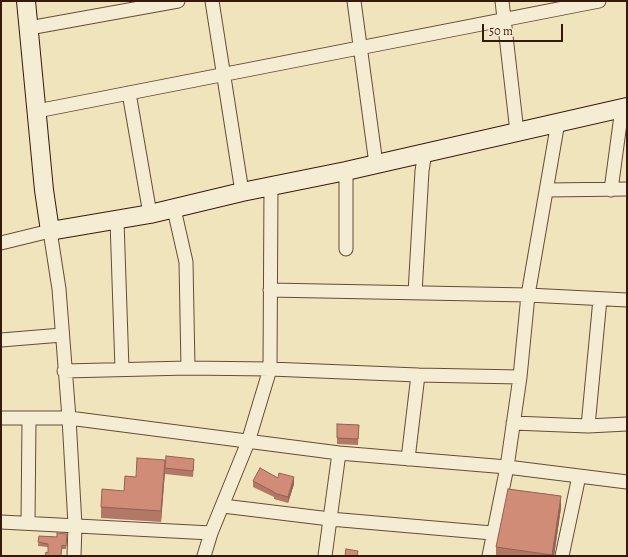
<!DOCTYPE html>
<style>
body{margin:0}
#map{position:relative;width:628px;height:557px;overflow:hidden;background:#f0e4bc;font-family:Alegreya,serif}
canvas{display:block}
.frame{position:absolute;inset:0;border:2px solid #37190c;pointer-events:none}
.scale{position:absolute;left:482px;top:24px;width:81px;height:18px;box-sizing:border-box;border:2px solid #37190c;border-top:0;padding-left:5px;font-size:12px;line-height:14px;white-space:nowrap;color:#37190c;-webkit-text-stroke:3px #f5edd3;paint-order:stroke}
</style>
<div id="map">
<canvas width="628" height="557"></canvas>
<div class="frame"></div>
<div class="scale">50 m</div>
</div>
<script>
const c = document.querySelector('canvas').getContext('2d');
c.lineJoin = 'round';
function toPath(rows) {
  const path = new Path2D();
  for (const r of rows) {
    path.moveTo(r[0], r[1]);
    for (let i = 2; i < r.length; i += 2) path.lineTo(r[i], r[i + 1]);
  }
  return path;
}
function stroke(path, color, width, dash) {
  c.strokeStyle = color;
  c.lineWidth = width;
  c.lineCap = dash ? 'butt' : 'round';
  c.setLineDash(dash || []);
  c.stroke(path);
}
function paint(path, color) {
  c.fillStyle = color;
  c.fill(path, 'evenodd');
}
const street = toPath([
 [212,1,242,192],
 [354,1,376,164],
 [502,1,517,132],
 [29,28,178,1],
 [129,93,150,214],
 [37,111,599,1],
 [547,190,627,189],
 [611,190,622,108],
 [174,209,186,262,188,368],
 [117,221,122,369],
 [1,243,50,231,59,289,69,418,75,525,74,556],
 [346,249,346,171],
 [270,290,528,295,627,300],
 [415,293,422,171,425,152],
 [1,340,62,335],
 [64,371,188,368,270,369,418,375,520,377],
 [1,418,69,418,339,453,507,467,627,482],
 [513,423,588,426,627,424],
 [588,426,600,299],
 [408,459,418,375],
 [223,506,330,519,492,533],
 [1,522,211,533],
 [28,523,29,419],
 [204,556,211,533,248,442,270,369,271,187],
 [325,556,339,453],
 [489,556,507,467,520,377,528,295,558,122],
 [562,556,579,476]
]);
const secondary = toPath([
 [26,1,44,190,50,231,150,214,242,192,346,171,627,107]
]);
stroke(street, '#654c38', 15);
stroke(secondary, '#37190c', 20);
stroke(street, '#f5edd3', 13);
stroke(secondary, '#f5edd3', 18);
paint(toPath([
 [337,424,359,425,358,445,337,444],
 [194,465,193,477,165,474,165,472,161,522,101,518,101,507,124,491,136,477,165,468],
 [278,478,294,484,288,503,274,499,274,497,253,487,253,481],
 [561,508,554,556,496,556,496,547],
 [67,534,66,549,62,549,48,553,48,547,38,546,39,536,57,537]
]), '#b37865');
paint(toPath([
 [165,460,165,471,161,522,161,511],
 [294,477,294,484,288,503,288,497],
 [561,496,561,508,554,556,552,556]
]), '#926253');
const building = toPath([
 [337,424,359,425,358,439,337,438,337,424],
 [166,456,194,459,193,471,165,468,166,456],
 [137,458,165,460,161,511,101,507,102,489,124,491,125,476,136,477,137,458],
 [260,468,278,478,279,473,294,477,288,497,274,493,274,492,253,481,260,468],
 [508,489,561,496,552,555,496,547,508,489],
 [57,533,67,534,66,546,62,545,61,556,45,556,46,552,48,553,48,544,38,542,39,536,57,537,57,533],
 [346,549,358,551,357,556,345,556,346,549]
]);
paint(building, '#d08c76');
stroke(building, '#926253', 1);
</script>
